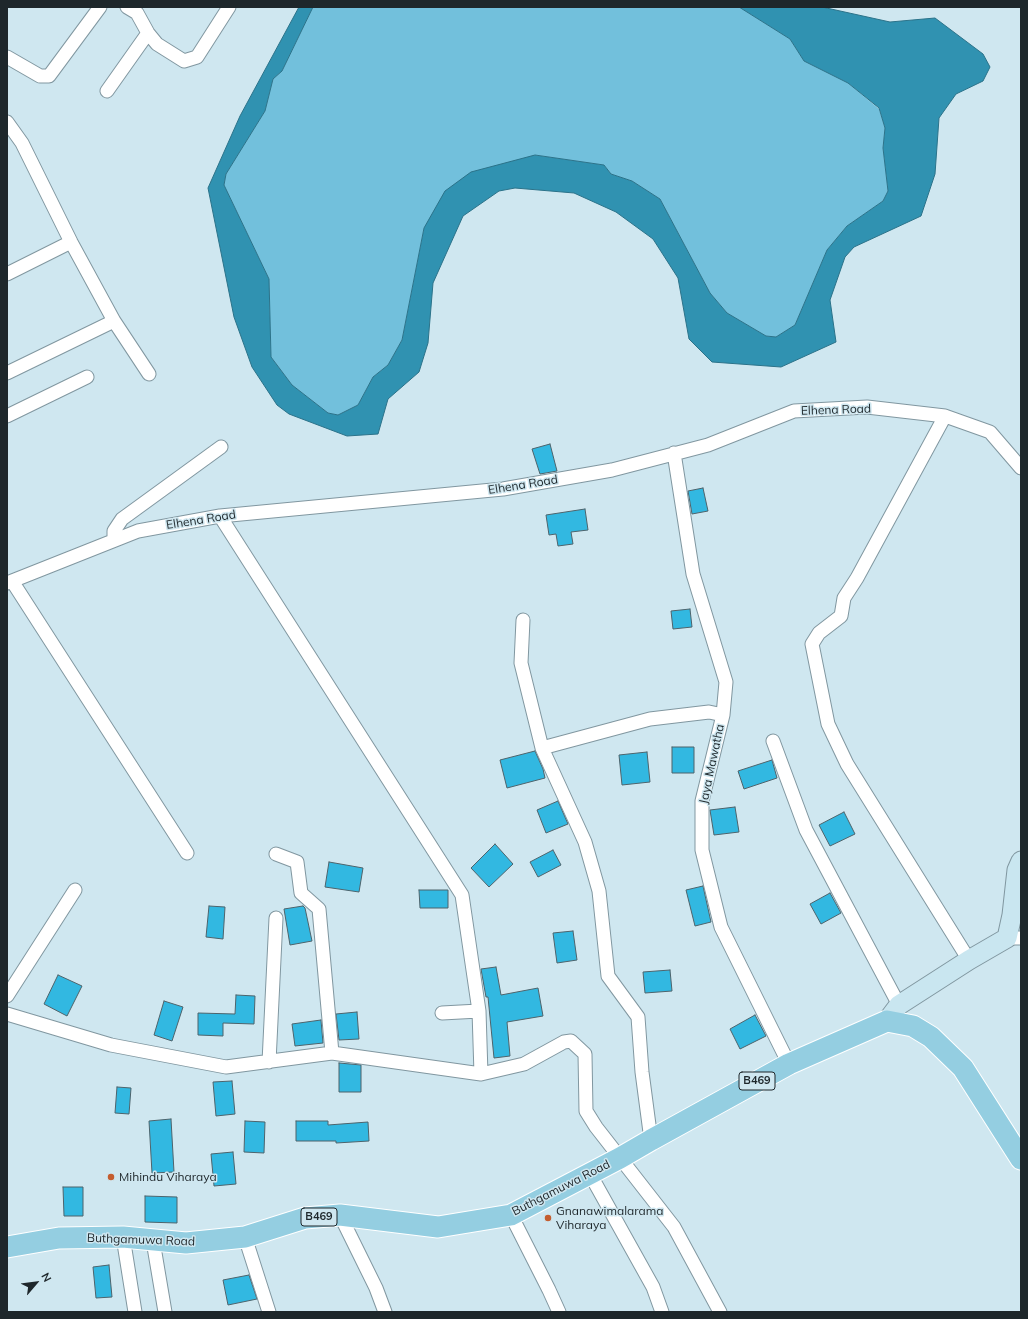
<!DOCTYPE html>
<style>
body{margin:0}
#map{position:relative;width:1028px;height:1319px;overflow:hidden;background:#cfe7f0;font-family:Mulish,sans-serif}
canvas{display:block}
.frame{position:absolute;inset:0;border:8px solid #1e272b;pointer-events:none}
.north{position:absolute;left:16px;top:1263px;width:40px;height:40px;-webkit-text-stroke:3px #cfe7f0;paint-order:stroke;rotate:62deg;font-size:11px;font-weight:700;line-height:16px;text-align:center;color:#1e272b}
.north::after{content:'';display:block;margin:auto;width:14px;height:18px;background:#1e272b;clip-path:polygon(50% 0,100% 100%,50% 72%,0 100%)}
</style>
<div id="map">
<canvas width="1028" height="1319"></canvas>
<div class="frame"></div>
<div class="north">N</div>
</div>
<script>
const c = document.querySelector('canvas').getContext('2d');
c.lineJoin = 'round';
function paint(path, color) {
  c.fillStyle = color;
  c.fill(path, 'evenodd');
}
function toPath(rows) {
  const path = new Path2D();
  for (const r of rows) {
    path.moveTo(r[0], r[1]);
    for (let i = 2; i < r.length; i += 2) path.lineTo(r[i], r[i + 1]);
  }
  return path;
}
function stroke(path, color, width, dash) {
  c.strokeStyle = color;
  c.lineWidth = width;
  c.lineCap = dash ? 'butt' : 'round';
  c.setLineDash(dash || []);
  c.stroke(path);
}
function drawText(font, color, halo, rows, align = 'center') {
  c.font = font + ' Mulish,sans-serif';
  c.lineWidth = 3;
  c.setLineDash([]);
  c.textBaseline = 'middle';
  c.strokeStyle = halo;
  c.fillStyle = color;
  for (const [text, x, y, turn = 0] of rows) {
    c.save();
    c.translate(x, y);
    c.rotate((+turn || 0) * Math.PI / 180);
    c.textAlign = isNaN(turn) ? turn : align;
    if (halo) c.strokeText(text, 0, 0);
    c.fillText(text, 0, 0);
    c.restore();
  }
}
paint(toPath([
 [313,7,739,7,790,39,804,61,848,83,879,109,885,128,883,148,888,191,883,201,847,226,827,250,795,325,776,337,766,336,727,313,710,293,660,199,632,181,611,174,604,165,535,155,424,228,402,340,388,365,373,377,358,405,338,415,328,413,292,385,271,357,269,279,224,185,226,174,265,111,273,79,282,71]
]), '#72c0dc');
const water = toPath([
 [299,7,313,7,282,71,273,79,265,111,226,174,224,185,269,279,271,357,292,385,328,413,338,415,358,405,373,377,388,365,402,340,424,228,445,191,471,172,535,155,604,165,611,174,632,181,660,199,710,293,727,313,766,336,776,337,795,325,827,250,847,226,883,201,888,191,883,148,885,128,879,108,848,83,804,61,790,39,739,7,822,7,890,22,935,18,983,54,990,67,983,81,956,94,939,118,935,174,921,216,854,247,845,257,830,300,836,342,781,367,712,362,689,339,678,278,653,239,616,212,574,193,515,188,499,191,463,216,433,283,428,343,419,372,388,399,378,434,347,436,289,414,277,405,252,367,234,317,208,188,240,116,299,7]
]);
paint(water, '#3092b1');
stroke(water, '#2b7289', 1);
const building = toPath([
 [550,444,557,471,540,474,532,449,550,444],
 [703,488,708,511,692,514,688,491,703,488],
 [585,509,588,530,571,532,573,544,558,546,556,534,549,535,546,515,585,509],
 [690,609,692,627,673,629,671,611,690,609],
 [672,747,694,747,694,773,672,773,672,747],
 [535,751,543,769,545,778,507,788,500,760,535,751],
 [647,752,650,782,622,785,619,755,647,752],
 [772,760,777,778,744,789,738,771,772,760],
 [558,801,568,824,546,833,537,810,558,801],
 [735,807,739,832,714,835,710,810,735,807],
 [844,812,855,834,830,846,819,825,844,812],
 [495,844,513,864,489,887,471,868,495,844],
 [553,850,561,865,538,877,530,862,553,850],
 [329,862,363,868,359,892,325,887,329,862],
 [703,886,711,922,695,926,686,890,703,886],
 [419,890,448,890,448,908,420,908,419,890],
 [830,893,841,913,821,924,810,904,830,893],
 [209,906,225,907,223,939,206,937,209,906],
 [303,906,305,908,312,941,290,945,284,909,303,906],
 [573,931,577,960,557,963,553,933,573,931],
 [496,967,501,995,538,988,543,1016,507,1022,510,1056,494,1058,488,997,486,997,481,969,496,967],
 [670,970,672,991,645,993,643,972,670,970],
 [58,975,82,986,67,1016,44,1004,58,975],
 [236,995,255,996,254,1024,223,1023,223,1036,198,1035,198,1013,235,1014,236,995],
 [164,1001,183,1007,172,1041,154,1035,164,1001],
 [357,1012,359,1039,339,1040,336,1014,357,1012],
 [755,1015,766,1036,740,1049,730,1029,755,1015],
 [321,1020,323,1043,295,1046,292,1024,321,1020],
 [339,1063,361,1065,361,1092,339,1092,339,1063],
 [232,1081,235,1114,216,1116,213,1082,232,1081],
 [117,1087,131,1088,129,1114,115,1113,117,1087],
 [171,1119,174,1172,152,1173,149,1121,171,1119],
 [245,1121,265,1122,264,1153,244,1152,245,1121],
 [296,1121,328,1121,328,1125,368,1122,369,1141,336,1143,336,1141,296,1141,296,1121],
 [233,1152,236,1184,214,1186,211,1154,233,1152],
 [63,1187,83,1187,83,1216,64,1216,63,1187],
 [145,1196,177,1197,177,1223,145,1222,145,1196],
 [109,1265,112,1297,96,1298,93,1267,109,1265],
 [249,1275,257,1299,228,1305,223,1280,249,1275]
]);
paint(building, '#32b8e1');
stroke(building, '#4d636b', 1);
const street = toPath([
 [127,7,137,13,148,33,157,44,184,61,197,57,229,7],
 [7,57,40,76,49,76,100,7],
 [107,91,148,33],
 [7,122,22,143,71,242,114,321,149,374],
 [7,274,71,242],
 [7,373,114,321],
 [7,416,87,377],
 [945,416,857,578,844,598,841,616,819,633,812,644,828,724,847,764,969,960],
 [674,453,693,574,726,682,723,715,702,801,702,850,721,927,789,1064],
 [220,516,462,895,479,1011,481,1074],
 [114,540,114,531,122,519,221,447],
 [12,581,187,853],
 [7,583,138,531,220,516,503,489,612,470,708,445,794,411,867,407,945,416,990,432,1021,468],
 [523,620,521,663,542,748,585,842,599,891,608,976,638,1017,642,1072,651,1140],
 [773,741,806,830,899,1005],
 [542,748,650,719,709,712,723,715],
 [276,854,297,862,301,893,319,909,332,1053],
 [1007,938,1021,938],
 [7,996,75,890],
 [442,1013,479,1011],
 [7,1014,111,1045,226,1067,332,1053,481,1074,524,1064,564,1042,571,1041,585,1054,586,1111,596,1127,674,1227,720,1312],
 [269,1062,276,918],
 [590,1174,653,1287,662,1312],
 [340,1215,376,1288,385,1312],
 [511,1215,549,1290,559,1312],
 [123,1237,135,1312],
 [245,1237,269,1312],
 [153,1241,165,1312]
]);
const secondary = toPath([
 [887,1021,899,1005,969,960,1007,938,1012,915,1017,870,1021,861]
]);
const primary = toPath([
 [7,1247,59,1238,123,1237,186,1243,245,1237,305,1218,340,1215,438,1227,511,1215,620,1158,651,1140,789,1064,887,1021,913,1026,931,1037,963,1068,1021,1159]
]);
stroke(street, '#8197a0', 15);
stroke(secondary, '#8197a0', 21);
stroke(primary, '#fff', 23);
stroke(street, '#fff', 13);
stroke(secondary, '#c9e6f0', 19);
stroke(primary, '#94cee1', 21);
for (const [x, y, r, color] of [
 [111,1177,4,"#c45d2f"],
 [548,1218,4,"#c45d2f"]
]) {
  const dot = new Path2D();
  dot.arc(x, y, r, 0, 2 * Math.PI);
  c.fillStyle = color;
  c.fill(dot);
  stroke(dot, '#cfe7f0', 1.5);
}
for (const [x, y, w] of [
 [757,1081,36],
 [319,1217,36]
]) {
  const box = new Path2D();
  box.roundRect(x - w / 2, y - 9, w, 18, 3);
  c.fillStyle = '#cfe7f0';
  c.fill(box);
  stroke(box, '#1e272b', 1);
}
drawText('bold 11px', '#1e272b', null, [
 ["B469",757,1081],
 ["B469",319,1217]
]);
drawText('12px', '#1e272b', '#cfe7f0', [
 ["Elhena Road",836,410,-2],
 ["Elhena Road",523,485,-9],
 ["Elhena Road",201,520,-9],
 ["Jaya Mawatha",712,764,-78],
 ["Buthgamuwa Road",561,1188,-27],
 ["Buthgamuwa Road",141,1240,2]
]);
drawText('12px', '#1e272b', '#cfe7f0', [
 ["Mihindu Viharaya",119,1177],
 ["Gnanawimalarama",556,1211],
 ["Viharaya",556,1225]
], 'left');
</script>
